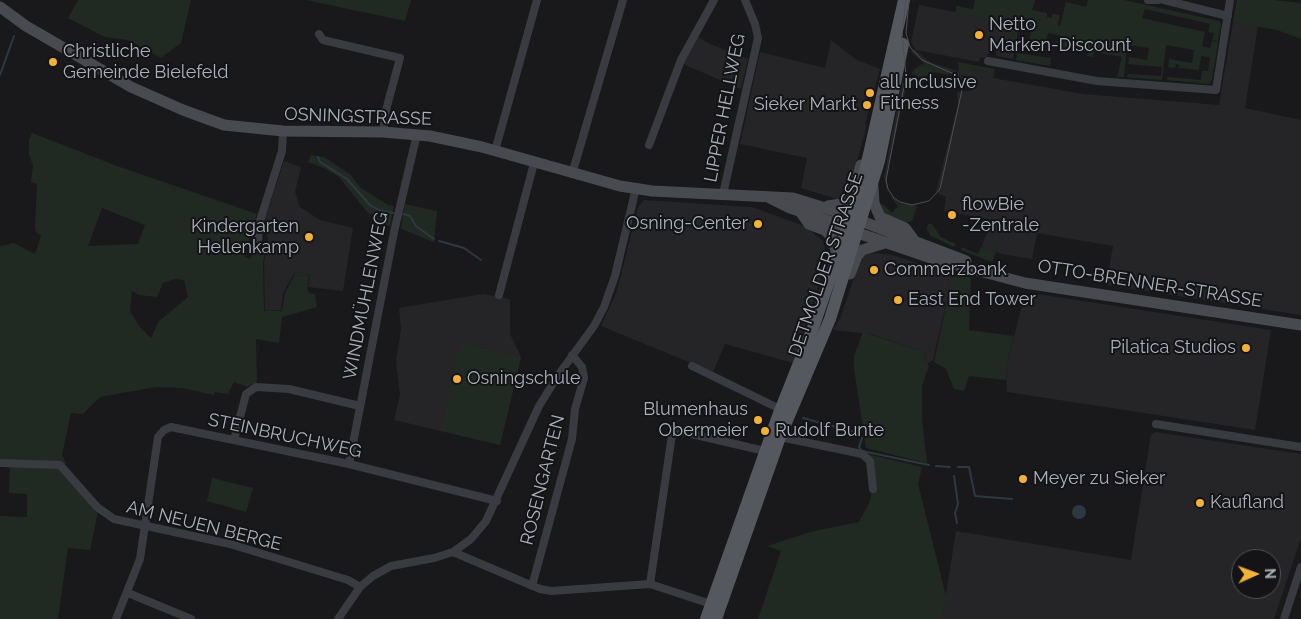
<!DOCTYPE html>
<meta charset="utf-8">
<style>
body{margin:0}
#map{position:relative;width:1301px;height:619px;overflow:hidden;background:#19191b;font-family:Raleway,sans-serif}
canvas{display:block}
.north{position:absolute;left:1231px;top:549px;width:50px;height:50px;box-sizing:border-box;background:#141416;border:1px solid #505258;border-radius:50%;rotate:88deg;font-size:14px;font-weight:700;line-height:20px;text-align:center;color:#abb0bb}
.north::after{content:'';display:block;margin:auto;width:18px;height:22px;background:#f4b138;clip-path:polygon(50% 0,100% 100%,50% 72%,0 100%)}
</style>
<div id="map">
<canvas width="1301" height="619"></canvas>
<div class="north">N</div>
</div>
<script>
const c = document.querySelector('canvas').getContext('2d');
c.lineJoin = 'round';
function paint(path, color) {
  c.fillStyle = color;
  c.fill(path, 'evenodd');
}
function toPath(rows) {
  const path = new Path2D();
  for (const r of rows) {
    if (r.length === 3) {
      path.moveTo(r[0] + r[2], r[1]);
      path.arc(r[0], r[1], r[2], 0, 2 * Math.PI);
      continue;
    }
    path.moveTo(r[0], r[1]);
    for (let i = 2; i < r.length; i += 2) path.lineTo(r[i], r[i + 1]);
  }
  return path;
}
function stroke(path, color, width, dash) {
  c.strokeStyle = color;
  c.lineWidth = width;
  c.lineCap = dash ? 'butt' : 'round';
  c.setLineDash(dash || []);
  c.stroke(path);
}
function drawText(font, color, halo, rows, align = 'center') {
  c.font = font + ' Raleway,sans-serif';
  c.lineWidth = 4;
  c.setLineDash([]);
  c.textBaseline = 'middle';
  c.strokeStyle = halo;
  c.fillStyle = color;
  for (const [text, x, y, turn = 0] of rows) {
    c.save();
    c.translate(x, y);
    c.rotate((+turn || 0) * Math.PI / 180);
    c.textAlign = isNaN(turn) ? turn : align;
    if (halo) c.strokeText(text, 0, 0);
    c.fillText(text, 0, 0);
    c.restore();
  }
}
paint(toPath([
 [919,5,955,12,957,6,1020,19,1013,59,996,56,996,50,991,49,987,57,980,58,979,62,916,50,911,42],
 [1233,22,1258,26,1245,108,1301,120,1301,315,1106,285,1113,246,1037,233,1032,259,1002,254,981,247,993,220,944,211,946,197,940,195,936,191,958,105,957,92,969,91,972,78,961,75,966,83,964,83,958,76,961,83,959,84,951,73,935,66,924,65,909,72,924,63,910,51,915,50,930,62,972,76,974,69,994,73,993,78,1083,94,1219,105],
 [696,36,710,44,748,59,741,89,683,64],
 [831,40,857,60,880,69,865,124,867,125,855,169,846,194,837,199,801,188,807,158,740,144,760,52,825,68],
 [902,83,907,83,887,173,887,192,884,176],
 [284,161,301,167,295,192,300,207,320,220,353,228,343,291,308,287,310,275,295,273,283,293,281,310,268,311,265,310,264,263,268,240,264,222],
 [644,200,752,207,812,229,813,233,823,241,825,249,820,281,793,363,725,344,713,372,601,326,617,291,638,207],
 [870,253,889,254,953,274,933,360,927,364,924,360,926,353,871,334,833,330,841,316,859,263,864,255],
 [1031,293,1271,330,1255,430,1007,392,1006,367,1024,298],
 [483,294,510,299,510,334,521,357,500,445,394,420,400,395,396,362,401,328,399,308],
 [1156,432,1301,454,1301,538,1274,619,942,619,956,531,1131,560,1151,434],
 [1241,559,1271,559,1271,589,1241,589]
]), '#252528');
paint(toPath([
 [78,0,191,0,181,43,161,58,128,40,105,37,68,18],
 [306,0,411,0,405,21],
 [975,0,1035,0,1032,10,1047,13,1047,17,1051,18,1053,14,1060,15,1058,25,1060,26,1066,2,1086,7,1088,0,1124,0,1219,21,1221,24,1218,41,1212,40,1214,33,1208,32,1210,24,1145,9,1142,18,1205,32,1202,46,1210,48,1212,41,1218,42,1212,80,1209,84,1167,80,1167,77,1201,80,1202,71,1208,71,1210,57,1201,56,1199,70,1179,68,1179,65,1176,64,1175,68,1168,67,1169,59,1192,63,1194,50,1166,45,1162,80,1127,77,1128,74,1161,76,1162,67,1128,64,1129,57,1147,60,1149,48,1127,45,1124,77,1117,77,1122,57,1094,52,1093,57,1087,56,1088,51,1060,47,1056,48,1059,35,1048,33,1045,46,1029,44,1031,30,1019,27,1015,45,1008,44,1012,24,955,13,957,6,973,10],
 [1237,0,1273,0,1301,3,1301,39,1277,30,1233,22],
 [1017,53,1051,58,1050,66,1016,60],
 [958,62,995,69,994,73,974,69,972,76,959,72],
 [927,65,935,66,951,73,949,75,934,72,922,79,911,73,918,67],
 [32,133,117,166,257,214,244,257,250,259,256,250,265,250,263,262,264,311,282,311,285,293,296,273,309,275,307,289,309,293,315,294,317,307,282,317,279,343,256,339,257,382,247,387,234,382,228,394,215,392,214,395,183,388,156,387,100,397,83,414,71,413,62,455,66,464,0,460,0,246,14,243,35,254,41,236,36,232,35,227,37,184,31,182,33,165,29,155,29,140],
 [102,208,145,225,138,244,88,246],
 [175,279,184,280,188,297,159,321,151,338,139,326,130,311,132,291,139,295,157,297,163,283],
 [311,155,324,157,350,174,361,188,388,205,394,206,390,227,368,213,338,176,324,168,308,162],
 [889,194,899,203,917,206,912,221,905,223,894,220,884,212,881,206,883,204,892,213,898,206],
 [405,204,437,211,434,242,401,229],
 [928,224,932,224,941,237,956,244,954,247,931,236,927,230],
 [962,247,978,254,981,247,996,252,992,262,961,250],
 [953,274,971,275,969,330,1014,336,1006,367,1006,380,969,376,964,391,954,389,946,369,934,362],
 [863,332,926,353,924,360,929,366,922,386,922,419,927,463,866,448,854,368,854,356],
 [460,344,468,344,521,357,500,445,441,431],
 [867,454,922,467,918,484,946,596,942,619,758,619,781,551,767,546,814,531,859,522,870,501,872,489],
 [10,465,58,467,98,511,90,550,68,548,58,619,0,619,0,516,27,517,27,494,9,493],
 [212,478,253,488,246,512,207,501]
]), '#212a22');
paint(toPath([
 [1079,512,7]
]), '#2e3840');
stroke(toPath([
 [0,75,14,36],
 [318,157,320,162,347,179,370,205,379,210,393,213],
 [403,214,410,216,416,226,434,239],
 [439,241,464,248,481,260],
 [803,418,858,433,862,438,859,447,862,451,929,465],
 [936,466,950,467],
 [958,467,969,467,975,496,1012,499],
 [954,476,958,504,955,513,957,523]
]), '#2e3840', 2);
stroke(toPath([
 [1148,0,1158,0],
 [1164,0,1228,16],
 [319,34,323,40,400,58,386,110,383,132],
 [988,61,1097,81,1216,90,1230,0],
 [649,145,681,60,714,0],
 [495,151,537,0],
 [572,174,623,0],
 [723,194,758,38,755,24,745,0],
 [258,242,259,224,282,151,283,131],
 [499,295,534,163],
 [692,366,780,409],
 [1156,424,1301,447],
 [780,437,862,454,870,461,873,489],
 [234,440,246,394,256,387,289,389,360,406],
 [0,463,60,465,97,507,114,519,230,544,348,580,360,587],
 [349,464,394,232,417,134],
 [453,552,540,589,551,591,650,584,711,604],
 [650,584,672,435,683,432,765,451],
 [532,586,572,439,575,409,584,378,582,367,572,355],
 [128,593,191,619],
 [116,619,140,559,158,437,164,430,171,427,349,464,497,501],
 [338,619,360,587,373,576,391,566,434,558,453,552,471,539,486,521,539,406,559,374,594,326,604,307,615,276,636,188],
 [1284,619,1301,567]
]), '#3a3b40', 8);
stroke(toPath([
 [0,7,26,26,131,87,183,110,224,125,283,131,383,132,430,136,482,147,620,186,652,191,793,198,851,216],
 [873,186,874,203,880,217,905,228,914,240],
 [770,198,790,208,847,227],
 [828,206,841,204,847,200,854,189,861,165],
 [800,211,809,224,825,230,832,237,836,251,835,259],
 [861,221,966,261],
 [858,233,931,258,1025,283,1301,325],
 [850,274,857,256,862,250,885,243]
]), '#484a50', 11);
stroke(toPath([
 [706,619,778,416,813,328,862,185,904,0],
 [716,619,780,437,830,319,879,161,903,44]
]), '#56585f', 12);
stroke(toPath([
 [906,0,902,34,906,76,886,180,888,189,894,198,900,202,912,205,929,201,940,189,962,90,954,74,922,60,910,47,906,33,909,0]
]), '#4d4f55', 1);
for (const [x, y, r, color] of [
 [979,35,5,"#f4b138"],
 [53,62,5,"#f4b138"],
 [870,93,5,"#f4b138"],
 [867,105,5,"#f4b138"],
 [952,215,5,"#f4b138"],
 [758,224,5,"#f4b138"],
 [309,237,5,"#f4b138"],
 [874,270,5,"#f4b138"],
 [898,300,5,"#f4b138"],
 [1246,348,5,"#f4b138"],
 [457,379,5,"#f4b138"],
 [758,420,5,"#f4b138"],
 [765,431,5,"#f4b138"],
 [1023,479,5,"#f4b138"],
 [1200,503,5,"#f4b138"]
]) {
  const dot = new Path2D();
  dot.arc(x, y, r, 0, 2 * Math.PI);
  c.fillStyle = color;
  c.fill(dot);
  stroke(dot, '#141416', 2);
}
drawText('18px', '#abb0bb', '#141416', [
 ["Netto",989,25],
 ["Marken-Discount",989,46],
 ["Christliche",63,52],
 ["Gemeinde Bielefeld",63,73],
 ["all inclusive",880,83],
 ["Fitness",880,104],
 ["Sieker Markt",857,105,"right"],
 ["flowBie",962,205],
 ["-Zentrale",962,226],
 ["Osning-Center",748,224,"right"],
 ["Kindergarten",299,227,"right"],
 ["Hellenkamp",299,248,"right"],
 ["Commerzbank",884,270],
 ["East End Tower",908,300],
 ["Pilatica Studios",1236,348,"right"],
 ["Osningschule",467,379],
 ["Blumenhaus",748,410,"right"],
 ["Obermeier",748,431,"right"],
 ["Rudolf Bunte",775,431],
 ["Meyer zu Sieker",1033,479],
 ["Kaufland",1210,503]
], 'left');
drawText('18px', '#abb0bb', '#141416', [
 ["LIPPER HELLWEG",725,108,-79],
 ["OSNINGSTRASSE",358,117,2],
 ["DETMOLDER STRASSE",826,265,-71],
 ["OTTO-BRENNER-STRASSE",1150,284,9],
 ["WINDMÜHLENWEG",366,296,-79],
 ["STEINBRUCHWEG",285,436,12],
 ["ROSENGARTEN",543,480,-76],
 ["AM NEUEN BERGE",204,526,14]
]);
</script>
